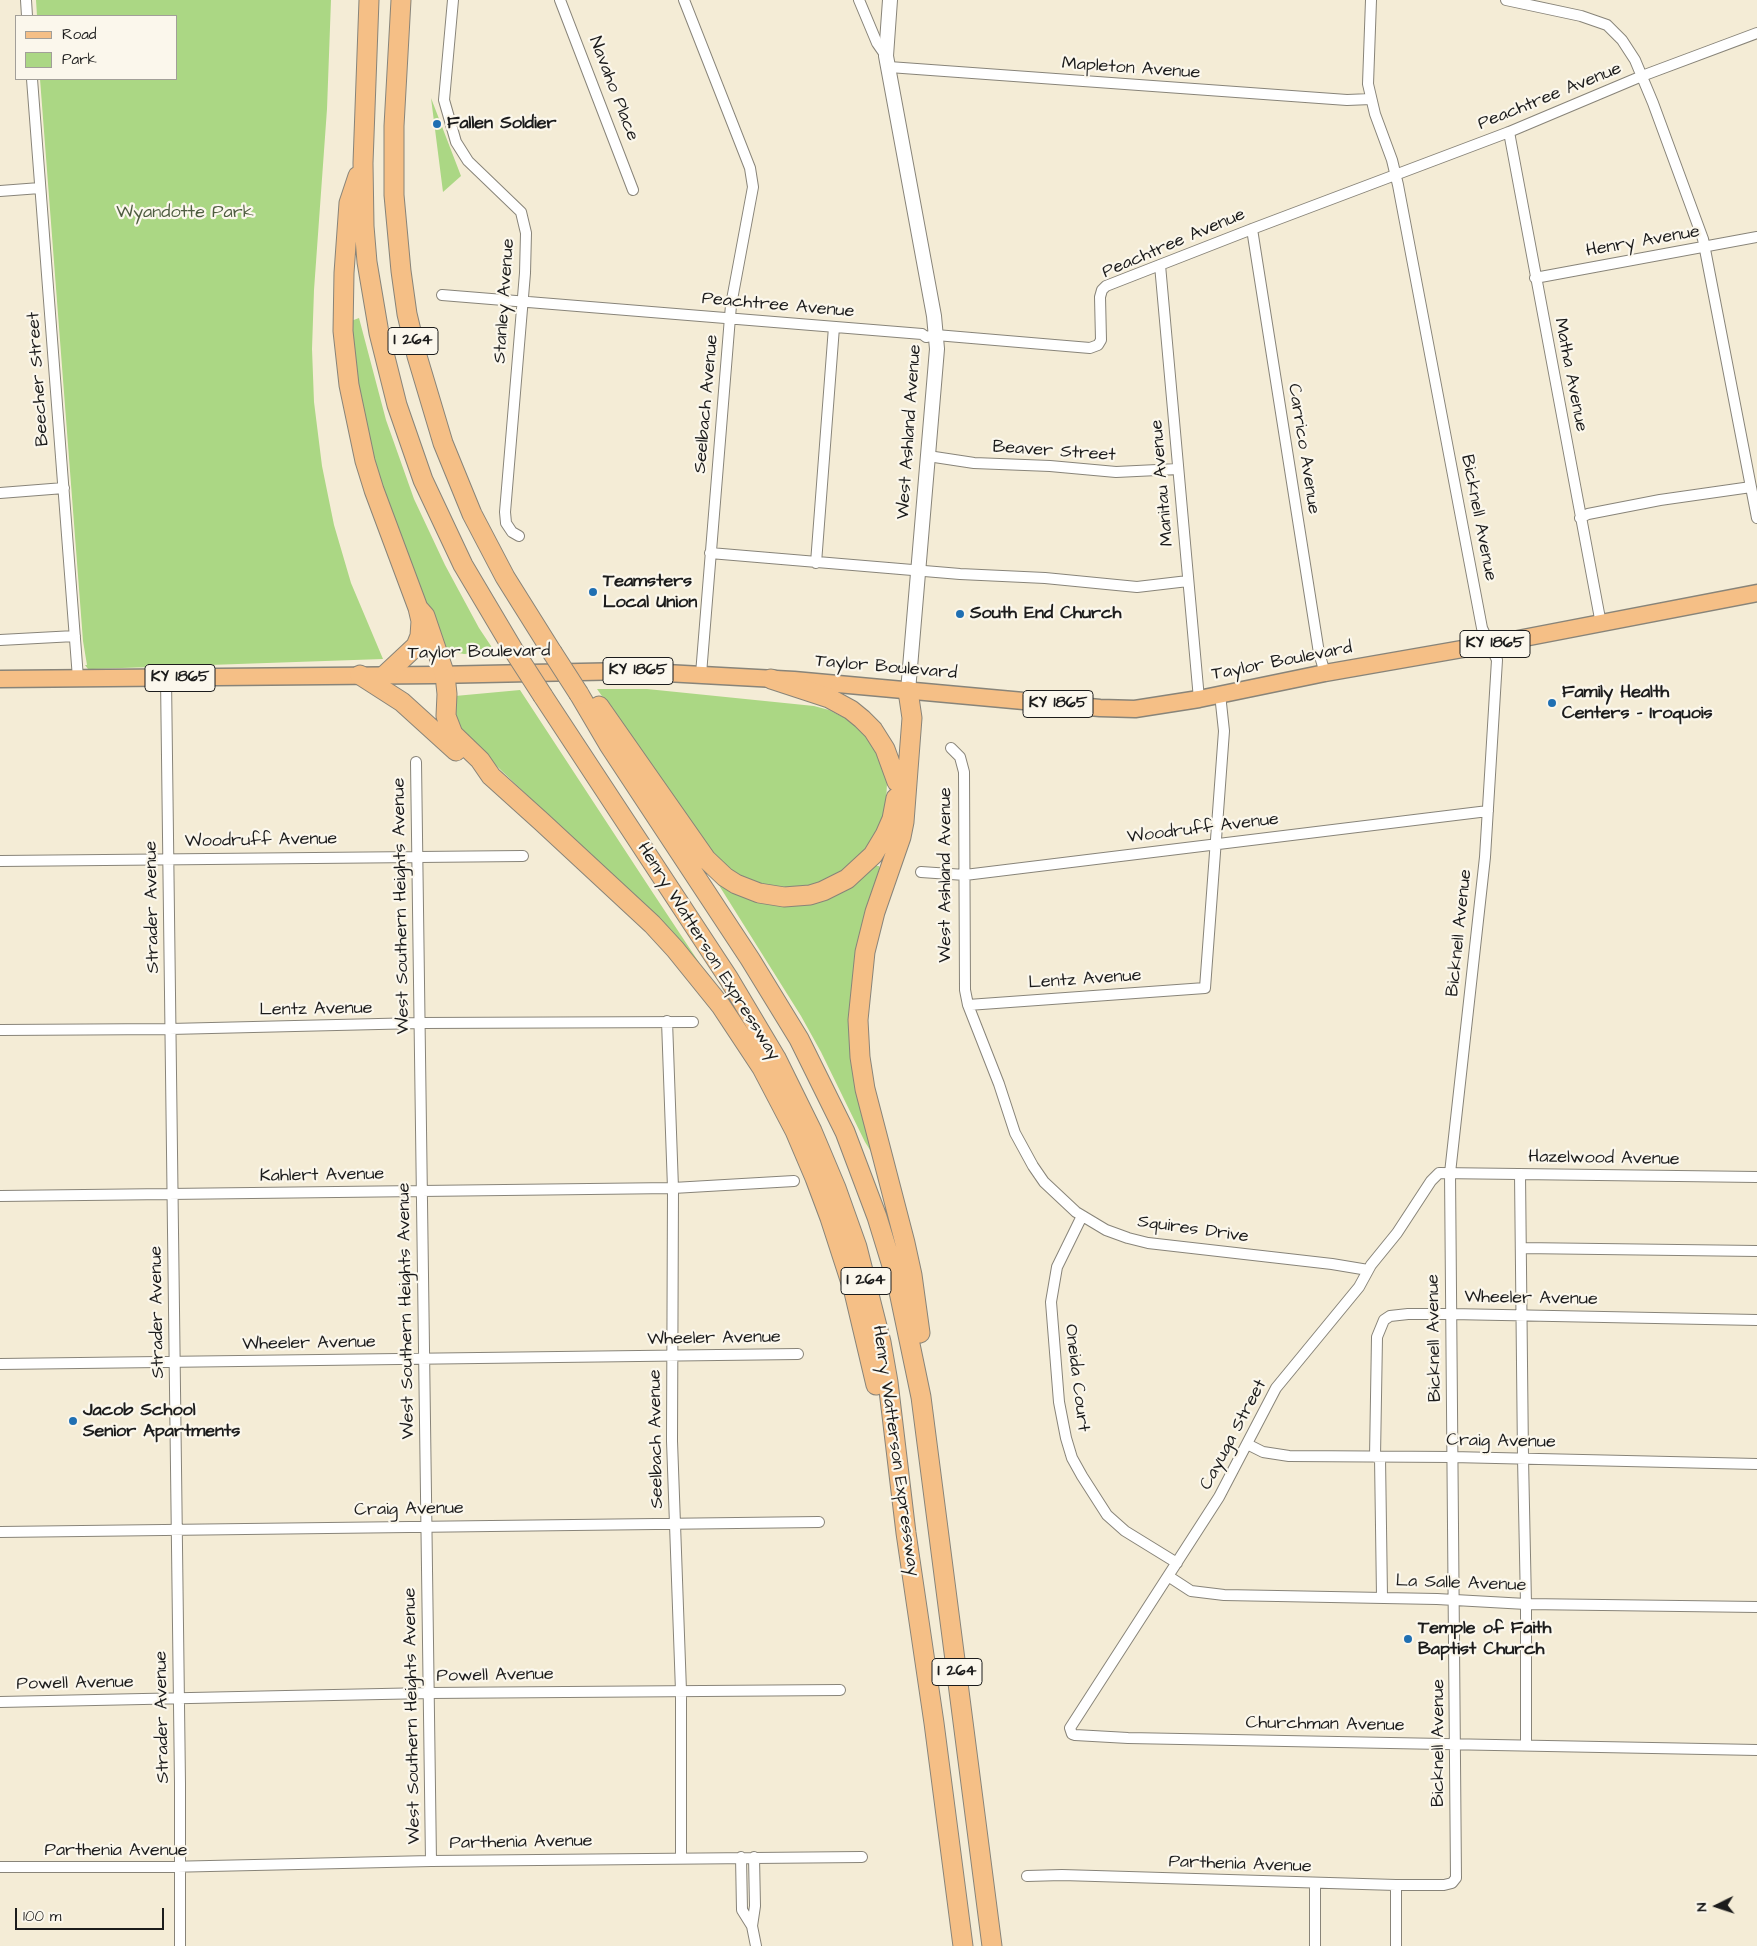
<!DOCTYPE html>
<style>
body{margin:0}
#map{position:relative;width:1757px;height:1946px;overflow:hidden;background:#f4ecd6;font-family:"Architects Daughter",sans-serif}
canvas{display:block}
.legend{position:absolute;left:15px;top:15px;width:162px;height:65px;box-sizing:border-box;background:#fbf7ec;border:1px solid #a29f99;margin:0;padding:6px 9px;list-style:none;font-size:15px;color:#1c1c1c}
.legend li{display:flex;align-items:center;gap:10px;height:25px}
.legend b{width:25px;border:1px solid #a29f99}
.north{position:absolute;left:1692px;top:1881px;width:50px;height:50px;-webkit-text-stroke:4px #fbf7ec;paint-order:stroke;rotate:266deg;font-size:14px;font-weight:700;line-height:20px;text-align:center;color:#1c1c1c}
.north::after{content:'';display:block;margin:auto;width:18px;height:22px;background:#1c1c1c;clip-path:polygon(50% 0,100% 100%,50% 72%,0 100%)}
.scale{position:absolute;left:15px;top:1908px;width:149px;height:22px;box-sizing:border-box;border:2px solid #1c1c1c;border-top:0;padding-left:6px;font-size:15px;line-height:18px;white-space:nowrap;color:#1c1c1c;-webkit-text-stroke:4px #fbf7ec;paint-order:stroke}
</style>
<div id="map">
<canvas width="1757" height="1946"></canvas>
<ul class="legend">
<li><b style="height:6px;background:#f5bf86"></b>Road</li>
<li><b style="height:14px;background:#abd784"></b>Park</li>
</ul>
<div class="north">N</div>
<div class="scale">100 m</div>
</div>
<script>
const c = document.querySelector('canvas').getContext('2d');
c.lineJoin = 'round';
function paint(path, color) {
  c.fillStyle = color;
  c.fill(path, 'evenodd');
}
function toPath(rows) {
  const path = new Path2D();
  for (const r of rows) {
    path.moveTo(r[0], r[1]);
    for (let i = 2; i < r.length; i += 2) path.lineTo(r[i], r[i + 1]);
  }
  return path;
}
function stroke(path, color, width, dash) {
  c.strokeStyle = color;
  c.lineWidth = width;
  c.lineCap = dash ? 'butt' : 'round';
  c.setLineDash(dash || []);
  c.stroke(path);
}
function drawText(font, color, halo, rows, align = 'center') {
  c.font = font + ' "Architects Daughter",sans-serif';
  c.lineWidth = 4.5;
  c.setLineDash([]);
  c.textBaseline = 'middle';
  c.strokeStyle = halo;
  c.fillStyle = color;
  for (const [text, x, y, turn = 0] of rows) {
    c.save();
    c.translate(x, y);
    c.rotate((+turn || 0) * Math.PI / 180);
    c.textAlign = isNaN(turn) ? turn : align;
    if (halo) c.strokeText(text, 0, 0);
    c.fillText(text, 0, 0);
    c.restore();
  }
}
paint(toPath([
 [36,0,331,0,327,109,314,290,312,349,314,402,322,466,334,525,351,583,383,659,93,669,88,669,85,665,87,665,83,641,40,79,176,79,176,16,37,16],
 [431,98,461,176,443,192],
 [359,318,386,420,414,499,445,565,479,628,495,652,464,654,443,650,375,467,360,406,351,321],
 [597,689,647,689,814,706,829,710,845,718,848,717,873,743,887,781,886,809,878,833,854,865,813,886,787,889,761,885,735,875,711,853],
 [520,690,651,890,706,973,635,898,461,732,454,722,455,696],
 [876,866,879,866,881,874,863,935,875,1158,865,1142,821,1052,801,1016,715,879,760,901,868,871]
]), '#abd784');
const minor = toPath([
 [26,0,27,16],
 [453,0,444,100,456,142,468,161,521,212,526,233,525,273,505,512,506,523,512,532,519,536],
 [560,0,633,190],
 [684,0,750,168,753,187,731,305,701,674],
 [859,0,877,43,886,56],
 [1506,0,1581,16,1607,25,1622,40,1635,60,1653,103,1703,239,1757,518],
 [889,67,1347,100,1371,99],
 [32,79,78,678],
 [1509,132,1601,624],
 [0,191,40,188],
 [1252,229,1319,653,1325,673],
 [1160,265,1199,699],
 [1535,278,1757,237],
 [442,295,922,334,926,337,936,335,1090,348,1098,345,1101,340,1100,297,1102,290,1106,286,1252,229,1509,132,1642,76,1757,33],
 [928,456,974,463,1050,466,1116,472,1178,469],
 [0,493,64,488],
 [1580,518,1588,514,1660,500,1751,487],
 [710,553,960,574,1045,578,1137,587,1188,581],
 [816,563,834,327],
 [0,640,75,636],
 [166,678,180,1783,180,1946],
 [951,748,960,757,964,772,965,990,968,1005,999,1084,1015,1133,1033,1166,1044,1182,1076,1212,1106,1230,1128,1238,1148,1243,1332,1264,1368,1270],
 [416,762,431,1861],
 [0,861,523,856],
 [921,872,965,875,1488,811],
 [968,1005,1205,988,1224,731,1220,694],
 [667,1021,673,1188,672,1441,681,1691,681,1858],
 [0,1030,170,1029,420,1023,693,1022],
 [1520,1174,1523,1458,1526,1604,1526,1745],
 [1757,1177,1439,1173,1431,1181,1397,1233,1371,1265,1359,1287,1276,1388,1219,1497,1070,1728,1072,1734,1075,1735,1128,1738,1757,1750],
 [0,1196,673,1188,794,1181],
 [1082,1216,1057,1267,1051,1302,1059,1402,1066,1438,1072,1458,1082,1476,1107,1515,1125,1531,1177,1563],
 [1521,1248,1757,1251],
 [0,1364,798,1354],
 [1247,1444,1263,1452,1289,1456,1452,1457,1757,1464],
 [1375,1457,1377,1337,1384,1320,1390,1316,1408,1314,1451,1314,1757,1320],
 [1380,1457,1382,1597],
 [0,1532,819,1522],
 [1168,1576,1191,1591,1224,1595,1437,1599,1526,1604,1757,1607],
 [0,1702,429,1693,840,1690],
 [741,1857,742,1910,752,1926,756,1946],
 [0,1867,166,1867,431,1861,862,1857],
 [1027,1876,1062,1875,1396,1885,1444,1885,1452,1883,1456,1878,1450,1173,1485,857,1497,660,1482,628,1398,185,1392,160,1375,114,1368,84,1371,0],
 [752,1926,755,1906,754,1857],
 [1315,1946,1315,1883],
 [1396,1946,1396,1885]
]);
const tertiary = toPath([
 [890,0,886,56,934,316,937,349,908,691]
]);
const primary = toPath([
 [0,679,434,675,629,671,794,680,1100,708,1135,709,1199,699,1325,673,1508,641,1757,593]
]);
const motorway = toPath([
 [369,0,363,163,364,226,367,262,379,333,397,405,423,480,463,565,514,651],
 [401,0,394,126,394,195,401,271,407,314,417,356,443,443,472,514,505,577,552,652],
 [358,176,349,203,344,273,343,331,349,385,365,461,374,490,418,608,421,621,420,636,416,646,385,675],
 [418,608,425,616,445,675,447,694,446,716,453,734,480,760,491,776,542,822,652,924,675,949,721,1006,762,1068,795,1131,815,1178,830,1218,854,1292,876,1385],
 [360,675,402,702,456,751],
 [771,679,829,698,851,710,862,719,873,730,885,749,897,782],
 [908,691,912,718,904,822,901,837,875,912,865,952,858,1020,860,1057,865,1089,905,1243,912,1275,920,1333],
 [579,694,609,745,750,959,799,1039,845,1132,877,1217,897,1282,921,1397,992,1946],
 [543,696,729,979,776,1058,812,1131,836,1188,857,1247,881,1342,888,1382,906,1533,934,1723,963,1946],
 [599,706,706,859,725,877,736,884,759,893,784,897,810,895,823,891,847,879,873,855,885,835,892,819,896,798]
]);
stroke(minor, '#888479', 12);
stroke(tertiary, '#888479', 16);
stroke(primary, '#888479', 19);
stroke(motorway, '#888479', 21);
stroke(minor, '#fff', 10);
stroke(tertiary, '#fff', 14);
stroke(primary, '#f5bf86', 16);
stroke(motorway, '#f5bf86', 19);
const motorwayBridge = toPath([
 [514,651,543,696],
 [552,652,579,694]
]);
stroke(motorwayBridge, '#888479', 21, []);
stroke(motorwayBridge, '#f5bf86', 19);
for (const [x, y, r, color] of [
 [437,124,5,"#1f6fb2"],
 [593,592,5,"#1f6fb2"],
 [960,614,5,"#1f6fb2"],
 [1552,703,5,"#1f6fb2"],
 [73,1421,5,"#1f6fb2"],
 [1408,1639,5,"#1f6fb2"]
]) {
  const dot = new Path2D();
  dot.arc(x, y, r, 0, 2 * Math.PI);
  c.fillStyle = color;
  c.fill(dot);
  stroke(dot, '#fbf7ec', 2);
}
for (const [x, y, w] of [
 [413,341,50],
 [1495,644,70],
 [638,671,70],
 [180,678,70],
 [1058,704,70],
 [866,1281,50],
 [957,1672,50]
]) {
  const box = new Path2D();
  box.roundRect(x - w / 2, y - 13.5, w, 27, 4);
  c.fillStyle = '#fbf7ec';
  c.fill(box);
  stroke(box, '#1c1c1c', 1);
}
drawText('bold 16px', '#1c1c1c', null, [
 ["I 264",413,341],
 ["KY 1865",1495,644],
 ["KY 1865",638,671],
 ["KY 1865",180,678],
 ["KY 1865",1058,704],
 ["I 264",866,1281],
 ["I 264",957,1672]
]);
drawText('18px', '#1c1c1c', '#fbf7ec', [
 ["Mapleton Avenue",1131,69,4],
 ["Navaho Place",613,89,69],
 ["Peachtree Avenue",1550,97,-22],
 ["Henry Avenue",1643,242,-10],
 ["Peachtree Avenue",1174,244,-23],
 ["Stanley Avenue",505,301,-86],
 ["Peachtree Avenue",778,306,5],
 ["Matha Avenue",1570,375,79],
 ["Beecher Street",39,379,-94],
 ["Seelbach Avenue",707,404,-85],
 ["West Ashland Avenue",910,432,-86],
 ["Carrico Avenue",1303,449,81],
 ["Beaver Street",1054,452,4],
 ["Manitau Avenue",1163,483,-95],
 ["Bicknell Avenue",1478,518,79],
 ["Taylor Boulevard",479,653,-1],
 ["Taylor Boulevard",1282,662,-11],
 ["Taylor Boulevard",886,668,5],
 ["Woodruff Avenue",1203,829,-7],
 ["Woodruff Avenue",261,841,-1],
 ["West Ashland Avenue",946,875,-90],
 ["West Southern Heights Avenue",402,906,-91],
 ["Strader Avenue",153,907,-91],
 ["Bicknell Avenue",1460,933,-84],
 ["Henry Watterson Expressway",708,952,58],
 ["Lentz Avenue",1085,980,-4],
 ["Lentz Avenue",316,1010,-1],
 ["Hazelwood Avenue",1604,1159,1],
 ["Kahlert Avenue",322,1176,-1],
 ["Squires Drive",1193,1230,8],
 ["Wheeler Avenue",1531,1299,1],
 ["West Southern Heights Avenue",407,1311,-91],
 ["Strader Avenue",158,1312,-91],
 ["Bicknell Avenue",1435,1338,-91],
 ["Wheeler Avenue",714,1339,-1],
 ["Wheeler Avenue",309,1344,-1],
 ["Oneida Court",1076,1378,83],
 ["Cayuga Street",1234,1435,-62],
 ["Seelbach Avenue",657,1439,-91],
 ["Craig Avenue",1501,1442,1],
 ["Henry Watterson Expressway",895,1451,82],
 ["Craig Avenue",409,1510,-1],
 ["La Salle Avenue",1461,1584,2],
 ["Powell Avenue",495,1676,-1],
 ["Powell Avenue",75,1684,-1],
 ["West Southern Heights Avenue",413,1716,-91],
 ["Strader Avenue",163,1717,-91],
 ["Churchman Avenue",1325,1725,1],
 ["Bicknell Avenue",1439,1743,-90],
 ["Parthenia Avenue",521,1843,-1],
 ["Parthenia Avenue",116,1851],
 ["Parthenia Avenue",1240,1865,2]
]);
drawText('bold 18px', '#1c1c1c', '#fbf7ec', [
 ["Fallen Soldier",447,124],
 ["Teamsters",603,582],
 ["Local Union",603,603],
 ["South End Church",970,614],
 ["Family Health",1562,693],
 ["Centers - Iroquois",1562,714],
 ["Jacob School",83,1411],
 ["Senior Apartments",83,1432],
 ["Temple of Faith",1418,1629],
 ["Baptist Church",1418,1650]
], 'left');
drawText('18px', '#4e5d40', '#fbf7ec', [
 ["Wyandotte Park",185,213]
]);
</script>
